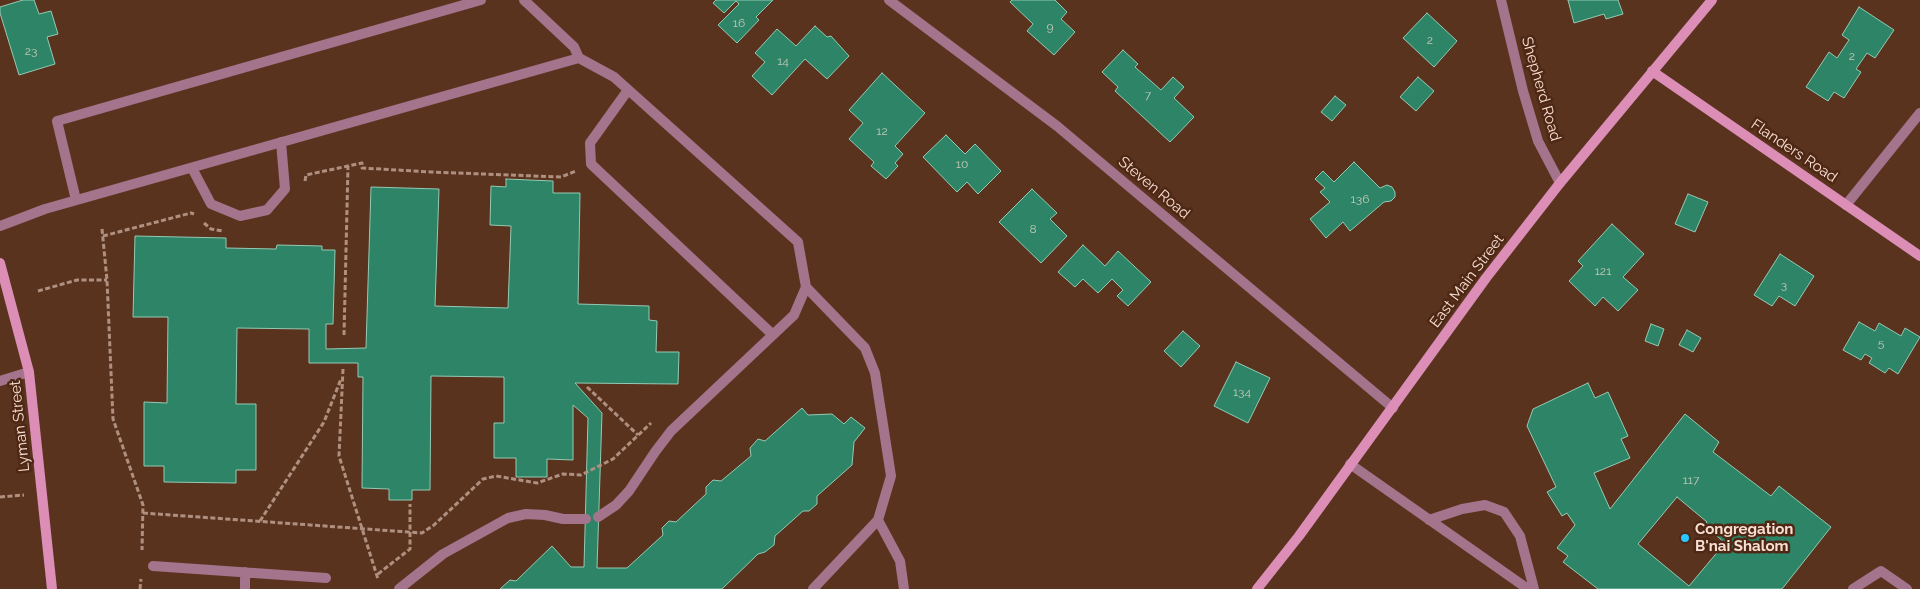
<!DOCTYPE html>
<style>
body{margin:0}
canvas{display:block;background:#5a331f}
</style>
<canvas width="1920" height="589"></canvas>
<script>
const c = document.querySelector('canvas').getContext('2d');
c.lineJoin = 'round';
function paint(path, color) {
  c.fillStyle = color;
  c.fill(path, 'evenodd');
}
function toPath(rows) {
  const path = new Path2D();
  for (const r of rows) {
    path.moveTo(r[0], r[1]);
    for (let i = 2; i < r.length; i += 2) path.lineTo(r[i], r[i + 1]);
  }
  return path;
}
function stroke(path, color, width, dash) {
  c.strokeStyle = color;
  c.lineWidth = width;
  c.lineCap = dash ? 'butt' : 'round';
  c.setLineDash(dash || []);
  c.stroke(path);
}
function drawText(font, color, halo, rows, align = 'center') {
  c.font = font + ' Raleway,sans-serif';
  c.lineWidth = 5;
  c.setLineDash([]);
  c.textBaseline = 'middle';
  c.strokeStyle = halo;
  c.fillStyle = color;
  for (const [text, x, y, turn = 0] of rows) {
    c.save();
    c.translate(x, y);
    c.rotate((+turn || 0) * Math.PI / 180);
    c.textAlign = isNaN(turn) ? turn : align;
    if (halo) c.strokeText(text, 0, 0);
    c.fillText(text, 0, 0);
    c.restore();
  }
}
const building = toPath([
 [23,0,34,0,39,14,51,11,58,34,47,37,55,64,19,75,0,13,0,7,23,0],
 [716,0,773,0,756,17,759,20,737,43,718,25,739,4,736,1,724,13,713,3,716,0],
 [1012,0,1055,0,1067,12,1061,19,1075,32,1054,55,1027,31,1033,24,1010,2,1012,0],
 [1568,0,1618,0,1623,14,1606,19,1604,14,1574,23,1568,0],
 [1859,7,1894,30,1875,58,1867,53,1856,69,1861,72,1844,98,1834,92,1828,101,1806,87,1829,52,1837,58,1849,40,1842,35,1859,7],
 [1427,13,1457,41,1434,67,1403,38,1427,13],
 [815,26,827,37,831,36,849,56,827,79,805,59,772,95,752,76,765,62,755,53,777,29,796,46,815,26],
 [1123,50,1138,64,1135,67,1161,90,1173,77,1184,87,1174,98,1194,117,1170,142,1115,91,1118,87,1102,72,1123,50],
 [882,73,925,113,895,146,903,154,895,163,898,166,886,179,871,166,874,162,849,139,863,123,849,110,882,73],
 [1418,77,1434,91,1416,111,1400,97,1418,77],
 [1335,96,1346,105,1332,121,1321,112,1335,96],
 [946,135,965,154,975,144,1001,171,978,194,967,182,957,192,923,157,946,135],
 [1354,162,1380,188,1387,185,1392,187,1395,192,1395,197,1391,201,1384,202,1350,231,1343,222,1326,238,1310,219,1330,202,1320,192,1325,188,1315,179,1323,171,1334,182,1354,162],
 [506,179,553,181,553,193,580,193,578,304,649,306,649,320,657,321,656,352,679,352,678,384,575,383,602,413,597,568,627,568,663,535,662,528,669,521,676,522,706,494,706,487,713,480,721,481,751,456,750,448,758,439,765,441,802,408,808,415,832,414,844,424,851,417,865,428,854,442,852,465,817,496,817,504,809,511,803,511,775,536,774,545,765,552,758,554,722,589,500,589,510,580,516,581,552,546,571,567,584,567,588,418,573,405,573,460,547,459,547,477,516,477,516,458,494,458,494,423,504,423,504,377,431,376,430,490,412,490,412,500,389,500,389,489,362,488,363,377,358,377,358,363,309,363,309,329,237,328,236,404,256,404,256,470,236,470,236,483,164,482,164,466,144,466,144,402,167,403,168,317,133,317,135,236,226,238,226,248,276,249,277,245,322,246,322,250,335,250,333,324,326,324,326,349,366,348,371,187,439,189,435,306,508,308,511,226,490,225,491,186,506,187,506,179],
 [1032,189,1057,213,1050,219,1067,236,1041,263,999,222,1032,189],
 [1688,194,1708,202,1695,232,1675,224,1688,194],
 [1612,224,1644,254,1623,277,1638,290,1618,311,1603,297,1595,306,1569,281,1583,266,1578,261,1612,224],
 [1083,245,1105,266,1118,251,1151,282,1128,306,1117,296,1123,290,1112,279,1098,293,1083,279,1075,287,1058,272,1083,245],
 [1780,254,1814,276,1795,306,1779,296,1772,306,1754,295,1780,254],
 [1859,322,1875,331,1879,323,1901,336,1905,328,1920,337,1898,374,1889,368,1885,373,1869,363,1872,358,1865,354,1861,360,1843,350,1859,322],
 [1651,324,1664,329,1658,346,1645,341,1651,324],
 [1687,330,1701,338,1693,352,1679,345,1687,330],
 [1183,331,1200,346,1181,367,1164,351,1183,331],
 [1236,362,1270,378,1248,423,1214,406,1236,362],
 [1588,383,1595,398,1608,392,1628,436,1621,439,1630,458,1594,473,1610,509,1685,414,1719,442,1713,452,1771,496,1779,486,1831,527,1782,589,1598,589,1563,562,1568,556,1557,548,1575,525,1567,513,1562,516,1547,492,1556,487,1527,426,1533,409,1588,383],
 [1677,497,1707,522,1704,525,1725,543,1689,586,1638,544,1677,497]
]);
paint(building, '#2d8467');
stroke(building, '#94cab3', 1);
stroke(toPath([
 [305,181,306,175,362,163,362,168,431,172,561,177,576,171],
 [204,223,211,229,223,231],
 [102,229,107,280,113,419,143,505,142,550],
 [103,236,191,213,194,214],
 [38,291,77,280,107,280],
 [344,335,348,166],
 [343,369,339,456,378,579],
 [587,387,638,435],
 [0,497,24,495],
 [143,513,422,533,434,525,483,479,496,476,537,483,563,474,581,475,613,459,651,423],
 [260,521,324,422,341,379],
 [378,574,410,549,410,504],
 [140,589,141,579]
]), '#af9080', 3, [5, 2.5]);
stroke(toPath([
 [579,58,614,77,798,242,806,287,794,315,671,431,655,452,629,491,616,505,598,517],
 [628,90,590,143,591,164,772,334],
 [192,168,211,204,240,216,267,210,285,189,281,142],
 [76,200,57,121,481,0],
 [0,226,45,209,579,58,574,47,524,0],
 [806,287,865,348,875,373,891,476,878,520,813,589],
 [0,381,29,372],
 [1350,464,1528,589],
 [878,520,900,561,904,589],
 [1429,520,1462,509,1485,505,1504,512,1520,536,1534,589],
 [153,566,326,578],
 [245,589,245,572],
 [399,589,443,554,508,518,526,514,545,515,563,519,586,519],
 [1853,589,1881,571,1907,589]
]), '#a4738c', 10);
stroke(toPath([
 [889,0,1057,126,1393,408],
 [1501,0,1523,91,1538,141,1560,183],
 [1846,205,1920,113]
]), '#a4738c', 10);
stroke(toPath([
 [1652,71,1920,256],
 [0,263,29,372,52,589],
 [1257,589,1299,536,1486,278,1560,183,1712,0]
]), '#dc8eb7', 10);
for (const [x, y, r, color] of [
 [1685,538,5,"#27c8ff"]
]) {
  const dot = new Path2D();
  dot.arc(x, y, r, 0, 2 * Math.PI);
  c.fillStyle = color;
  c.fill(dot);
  stroke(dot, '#4e2814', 2);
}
drawText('12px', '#c5c8b8', null, [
 ["16",739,23],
 ["9",1050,27],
 ["2",1430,40],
 ["23",31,51],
 ["2",1852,56],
 ["14",783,61],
 ["7",1148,95],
 ["12",882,131],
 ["10",962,164],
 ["136",1360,199],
 ["8",1033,229],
 ["121",1603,271],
 ["3",1784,285],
 ["5",1881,343],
 ["134",1242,392],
 ["117",1691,480]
]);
drawText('15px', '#f8dfd3', '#4e2814', [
 ["Shepherd Road",1541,89,74],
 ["Flanders Road",1794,151,34],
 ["Steven Road",1154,188,40],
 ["East Main Street",1467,281,-53],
 ["Lyman Street",20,426,-96]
]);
drawText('bold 15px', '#f8dfd3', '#4e2814', [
 ["Congregation",1695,529],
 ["B'nai Shalom",1695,546]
], 'left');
</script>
